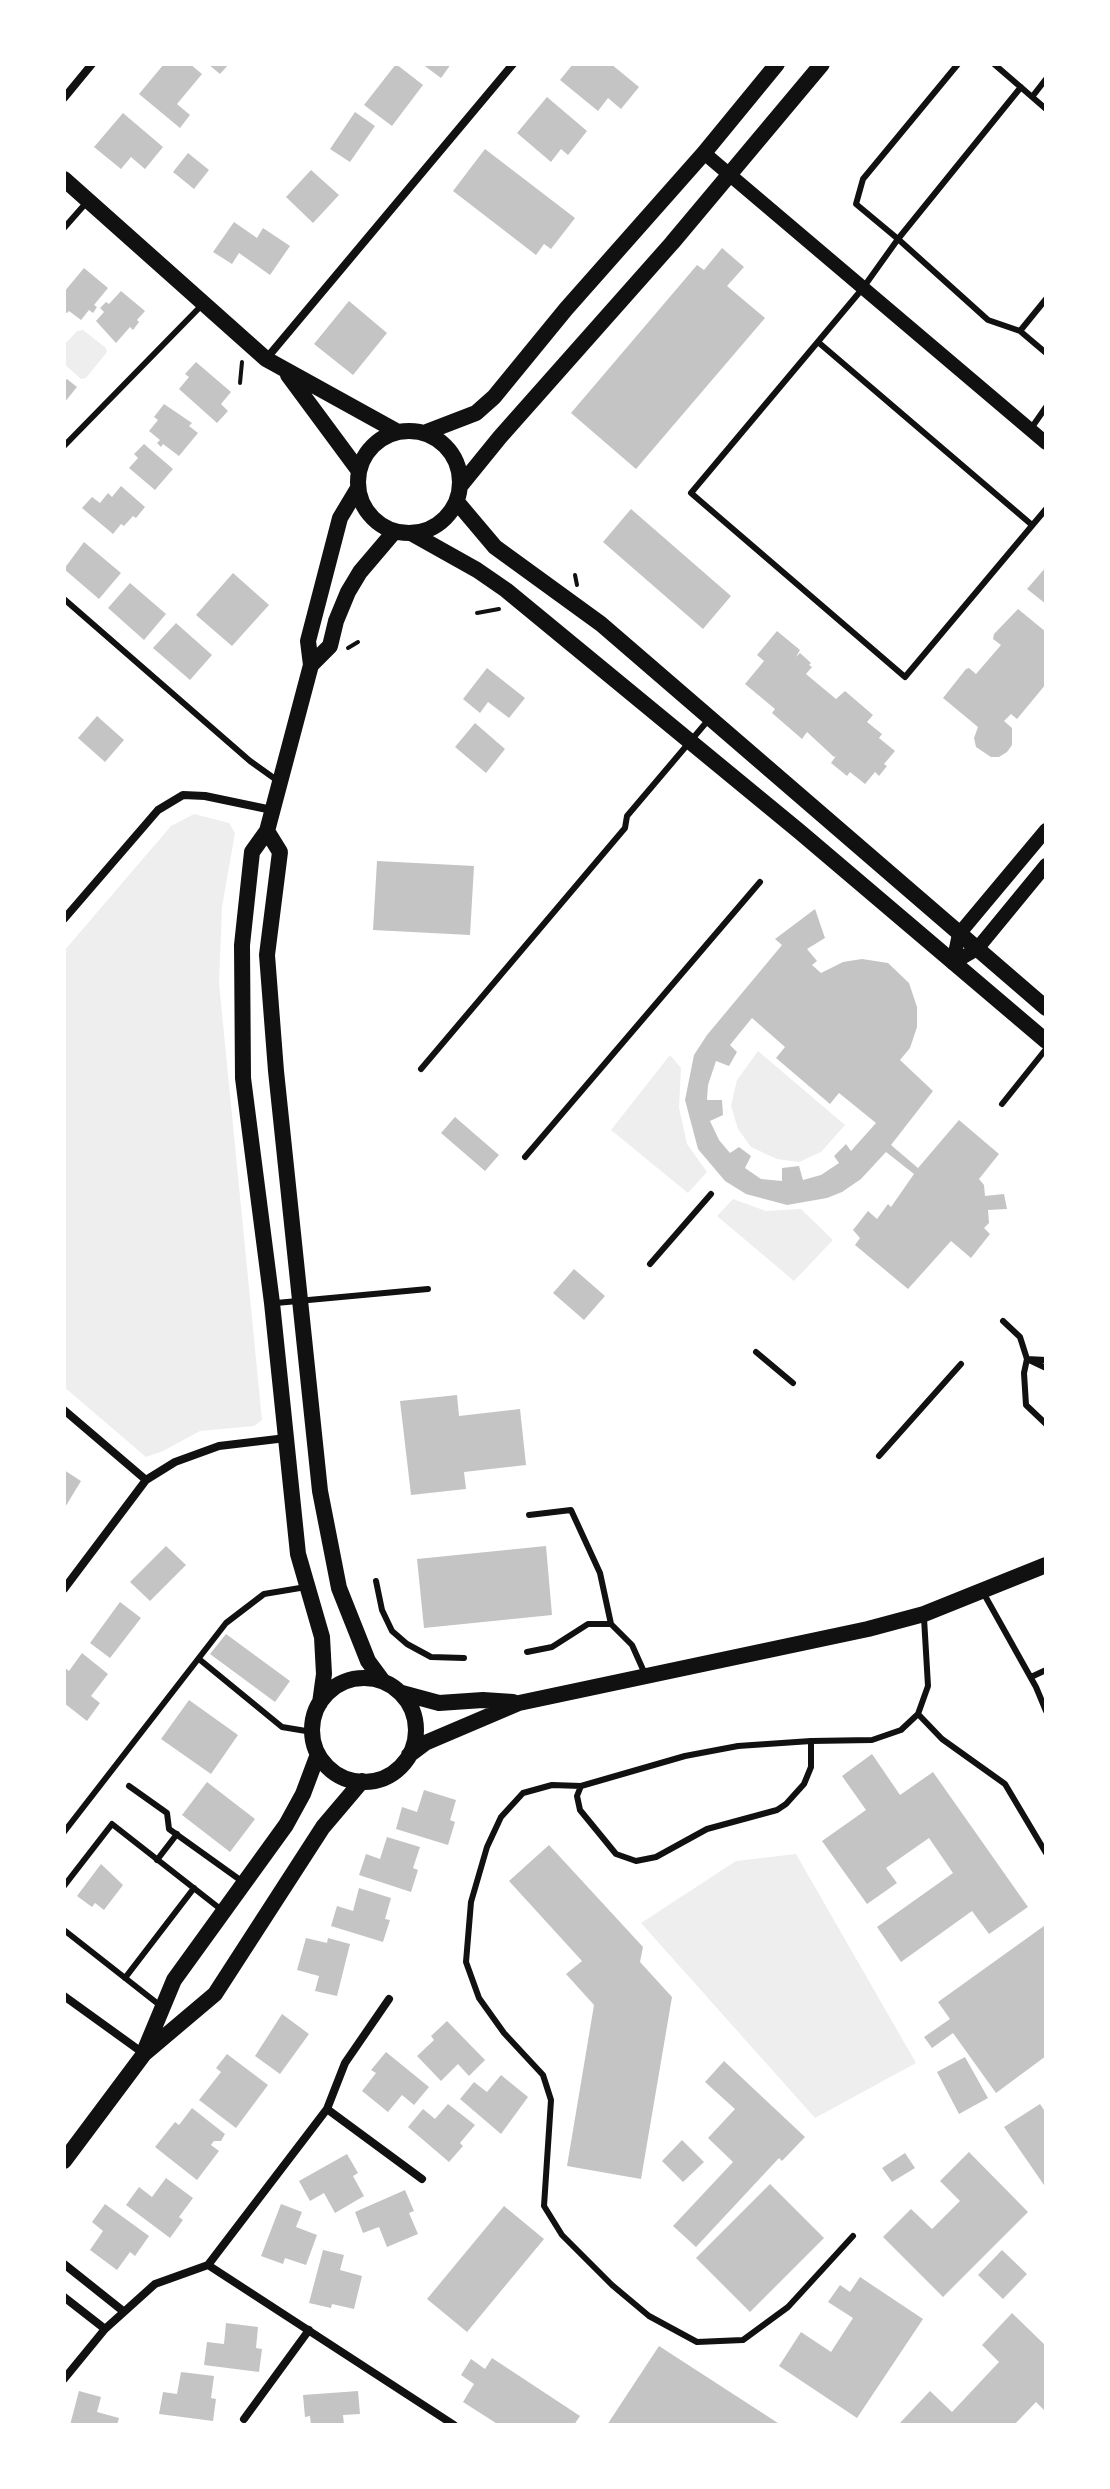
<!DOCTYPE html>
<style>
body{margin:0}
#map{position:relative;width:1110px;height:2489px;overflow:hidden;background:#fff;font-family:"Roboto Serif",serif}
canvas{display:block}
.frame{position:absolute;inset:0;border:66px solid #fff;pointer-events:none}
</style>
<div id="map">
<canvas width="1110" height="2489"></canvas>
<div class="frame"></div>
</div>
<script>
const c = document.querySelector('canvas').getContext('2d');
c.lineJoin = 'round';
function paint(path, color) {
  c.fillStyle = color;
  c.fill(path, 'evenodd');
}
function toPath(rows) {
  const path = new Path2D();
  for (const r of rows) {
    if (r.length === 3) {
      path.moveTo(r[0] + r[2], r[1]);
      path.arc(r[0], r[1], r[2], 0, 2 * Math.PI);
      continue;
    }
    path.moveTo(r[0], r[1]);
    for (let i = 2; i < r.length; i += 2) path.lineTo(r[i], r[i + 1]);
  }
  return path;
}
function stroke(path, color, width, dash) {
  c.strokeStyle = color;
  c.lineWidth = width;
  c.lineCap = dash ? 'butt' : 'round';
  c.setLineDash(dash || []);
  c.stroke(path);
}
paint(toPath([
 [83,330,106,348,107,352,86,378,81,379,64,364,64,345,77,331],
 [194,814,229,823,235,833,222,907,219,983,262,1420,254,1426,200,1431,163,1451,146,1457,64,1387,64,951,171,826],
 [758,1051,845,1125,821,1152,799,1162,777,1159,751,1147,738,1129,731,1106,737,1080],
 [670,1055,681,1068,679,1108,687,1144,707,1172,688,1193,611,1130],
 [733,1199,766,1211,801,1209,833,1240,794,1281,717,1216],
 [796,1854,916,2063,815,2118,641,1923,736,1861]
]), '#eee');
paint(toPath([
 [164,64,190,64,202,74,177,104,190,115,180,128,139,94],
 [208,64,229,64,220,74],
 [396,64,423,85,392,126,364,105],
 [422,64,451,64,441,78],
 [573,64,611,64,639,87,621,109,608,98,598,111,560,80],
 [547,97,587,131,568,155,561,149,551,162,517,133],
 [355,112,375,126,350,162,330,149],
 [123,113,163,147,145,169,131,157,121,169,94,147],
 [485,149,575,218,551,249,544,244,536,255,453,191],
 [188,153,209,170,194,189,173,172],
 [311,170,339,195,313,223,286,197],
 [234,222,257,238,263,228,290,246,270,275,239,253,232,264,213,252],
 [722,248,744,267,727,286,765,318,636,469,571,413,697,265,704,270],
 [84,268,108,288,94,305,97,307,93,313,89,310,81,320,69,311,67,313,64,311,64,292],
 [121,291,145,311,137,320,139,322,133,330,130,327,116,343,96,321,104,312,100,308,106,302,109,304],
 [349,301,387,333,353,375,314,344],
 [196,362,231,392,221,404,228,411,217,423,179,389,189,377,185,374],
 [67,379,77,387,64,403,64,382],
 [164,404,192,423,189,426,198,433,179,456,163,444,161,447,157,443,160,440,149,431,158,420,154,417],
 [144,444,173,469,155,490,129,468,138,458,134,454],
 [121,486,145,507,136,518,133,516,124,526,121,524,113,534,82,508,92,497,100,503,108,493,112,497],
 [631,509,731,596,703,629,603,542],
 [84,542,121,573,99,599,64,569],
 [1046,567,1046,604,1027,589],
 [233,573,269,605,232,646,196,615],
 [130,583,166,614,144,640,108,608],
 [1018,609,1046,632,1046,684,1017,719,1011,714,1004,721,1012,728,1012,745,1007,752,999,757,991,757,976,747,974,738,978,727,943,698,966,669,969,668,976,674,1001,645,993,639,994,634],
 [176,623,212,655,190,680,153,648],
 [777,631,800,650,796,657,800,653,811,663,809,665,812,667,806,674,836,699,845,691,873,715,867,722,882,734,879,738,895,751,884,764,887,766,879,776,875,772,865,784,850,772,847,776,831,763,836,756,834,757,807,732,802,739,772,713,775,709,745,684,764,661,757,655],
 [487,668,525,698,509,718,488,702,480,713,463,699],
 [97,716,124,740,105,762,78,738],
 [475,723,505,749,486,773,455,747],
 [377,861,474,866,470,935,373,930],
 [815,909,825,938,807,949,817,961,812,965,821,973,843,962,862,959,888,963,909,983,917,1007,917,1027,910,1048,900,1060,933,1091,891,1145,918,1168,959,1120,999,1154,979,1179,984,1185,985,1196,1004,1194,1007,1209,988,1210,989,1223,984,1228,990,1234,971,1258,951,1241,908,1289,855,1245,860,1238,853,1230,868,1211,877,1219,888,1204,891,1207,914,1174,886,1152,861,1179,842,1192,827,1198,787,1205,746,1194,725,1181,698,1149,685,1100,694,1055,707,1035,782,945,775,939],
 [752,1018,785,1047,776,1058,830,1104,839,1093,876,1123,851,1151,846,1144,834,1156,839,1163,821,1175,803,1180,799,1166,782,1168,782,1181,761,1179,745,1168,751,1156,739,1147,730,1153,719,1140,710,1121,723,1115,722,1100,707,1100,708,1085,716,1061,729,1066,737,1052,730,1045],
 [455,1117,499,1155,485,1171,441,1133],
 [574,1269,605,1296,584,1320,553,1293],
 [457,1395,459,1416,520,1409,526,1465,464,1472,466,1489,411,1495,400,1401],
 [64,1470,81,1481,64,1509],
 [166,1546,186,1565,150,1601,130,1582],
 [546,1546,552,1615,424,1628,417,1559],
 [120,1602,141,1618,110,1658,90,1643],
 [226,1634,290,1681,275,1702,210,1654],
 [82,1653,108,1674,91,1696,100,1703,87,1721,64,1703,64,1667,69,1671],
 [189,1700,238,1735,211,1774,161,1739],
 [872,1754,900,1795,933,1772,1028,1907,989,1934,972,1911,901,1962,877,1927,953,1873,929,1838,886,1868,897,1883,867,1904,822,1841,866,1810,842,1776],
 [207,1782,255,1819,230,1852,182,1815],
 [424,1790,456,1800,450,1820,455,1822,448,1845,396,1829,402,1807,417,1812],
 [387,1837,420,1847,413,1868,418,1870,411,1892,359,1875,366,1854,380,1859],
 [549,1845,643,1947,640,1962,672,1997,641,2179,567,2166,594,2005,566,1974,582,1961,509,1881],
 [101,1864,123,1885,104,1910,95,1903,92,1907,77,1896],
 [359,1888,391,1898,385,1919,390,1920,383,1942,331,1926,337,1906,353,1911],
 [1044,1926,1046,2056,996,2093,953,2033,932,2048,924,2037,950,2019,938,2002],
 [306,1938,327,1943,328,1938,350,1944,337,1996,315,1991,319,1976,297,1970],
 [282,2014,309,2034,280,2074,255,2056],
 [447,2021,485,2060,469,2076,458,2064,441,2081,417,2056,434,2040,431,2036],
 [386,2052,429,2087,414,2105,402,2095,388,2112,362,2091,376,2073,371,2070],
 [227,2054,268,2085,236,2128,199,2100,221,2072,216,2068],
 [965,2057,988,2098,959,2114,937,2072],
 [724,2061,805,2137,782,2161,779,2158,696,2247,673,2226,733,2162,708,2138,735,2109,705,2082],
 [501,2075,528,2097,501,2134,460,2099,474,2082,487,2092],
 [448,2104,475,2125,460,2143,463,2146,449,2162,408,2127,423,2109,435,2119],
 [1040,2104,1046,2113,1046,2188,1004,2127],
 [192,2108,225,2134,221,2141,214,2141,211,2145,219,2151,197,2180,155,2147,175,2122,179,2125],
 [682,2140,704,2162,683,2182,662,2161],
 [969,2152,1028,2212,943,2297,883,2237,911,2209,932,2229,960,2201,940,2181],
 [905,2153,915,2168,892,2182,882,2168],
 [347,2154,358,2173,353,2176,364,2196,335,2213,324,2193,310,2201,299,2181],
 [166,2178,193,2198,179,2217,183,2220,170,2238,126,2205,139,2187,152,2197],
 [770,2184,824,2238,750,2312,696,2258],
 [405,2190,414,2211,409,2213,418,2234,387,2247,379,2227,363,2233,355,2212],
 [105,2204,149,2236,135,2256,130,2252,117,2270,90,2250,103,2231,92,2222],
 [281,2204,302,2212,296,2227,317,2235,306,2265,285,2258,283,2264,261,2256],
 [504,2206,544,2239,467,2332,427,2299],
 [323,2250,344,2255,340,2270,362,2276,354,2309,332,2304,331,2308,309,2303],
 [1002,2250,1027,2274,1003,2299,978,2275],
 [860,2277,923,2319,857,2418,779,2366,801,2332,831,2352,853,2318,828,2302,840,2285,850,2292],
 [1012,2313,1046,2346,1046,2412,1036,2402,1014,2425,898,2425,930,2391,952,2412,999,2362,982,2345],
 [226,2323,258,2327,256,2348,262,2349,259,2372,204,2365,207,2342,224,2344],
 [659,2346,781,2425,607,2425],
 [492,2358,580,2416,574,2425,499,2425,463,2402,474,2384,461,2375,471,2359,485,2369],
 [181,2372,214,2376,211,2398,216,2399,213,2421,159,2414,163,2392,177,2394],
 [79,2391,101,2397,97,2412,119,2418,117,2425,70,2425],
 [358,2391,360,2414,343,2415,344,2425,311,2425,310,2416,305,2417,303,2395]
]), '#c4c4c4');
stroke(toPath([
 [240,383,242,362],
 [575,575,577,585],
 [477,613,499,609],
 [348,648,358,642]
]), '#111', 4);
stroke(toPath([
 [958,64,863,179,856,204,898,239,988,320,1020,331],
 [994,64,1046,109],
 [1021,87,898,239,863,288,691,493,905,677,1046,509],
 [1032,97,1046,79],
 [64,228,86,203],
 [1046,299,1020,331,1046,353],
 [818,342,1032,525],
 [1030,430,1046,407],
 [64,446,201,306],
 [64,599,250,761,278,781],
 [421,1069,625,828,627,816,710,718],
 [1002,1104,1046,1049],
 [525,1157,760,882],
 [650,1264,711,1194],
 [276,1303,428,1289],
 [1003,1321,1020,1337,1027,1359,1046,1368],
 [756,1352,793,1383],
 [1046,1360,1027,1359,1024,1373,1026,1405,1046,1424],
 [879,1456,961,1364],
 [529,1515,571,1510,600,1573,611,1624],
 [376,1581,382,1610,392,1631,407,1644,431,1657,464,1658],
 [984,1594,1036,1687,1046,1711],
 [527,1652,552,1647,588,1624,611,1624,632,1645,645,1674],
 [199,1659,282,1727,312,1732],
 [1031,1677,1046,1670],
 [918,1714,942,1739,1005,1784,1046,1853],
 [811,1741,811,1767,804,1784,786,1804,777,1810,707,1829,656,1857,636,1861,616,1854,580,1810,577,1796,581,1786,685,1756,738,1746,811,1741,872,1740,901,1730,918,1714,928,1686,924,1618],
 [129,1786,167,1813,169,1829,243,1882],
 [581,1786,552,1785,523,1793,501,1817,487,1847,471,1902,466,1962,479,1998,504,2033,543,2075,551,2100,544,2206,562,2235,612,2285,649,2316,697,2342,743,2340,788,2307,853,2236],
 [64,1832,226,1623,264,1594,306,1587],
 [157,1860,177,1834],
 [64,1886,112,1824,223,1911],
 [64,1930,162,2007],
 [125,1978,194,1888]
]), '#111', 6);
stroke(toPath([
 [64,98,92,64],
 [266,359,513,64],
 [64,919,158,810,183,795,205,796,272,810],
 [64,1410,146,1480],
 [64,1589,146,1480,175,1462,219,1446,286,1438],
 [64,1996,143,2053],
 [327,2109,422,2179],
 [64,2264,123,2311],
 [208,2265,454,2425],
 [64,2297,105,2329],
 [64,2379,105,2329,155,2284,208,2265,327,2109,345,2063,389,1999],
 [244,2419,309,2330]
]), '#111', 8);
stroke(toPath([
 [704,153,1046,443],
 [953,963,959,934,1046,830],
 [953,963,977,949,1046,865]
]), '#111', 14);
stroke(toPath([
 [64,179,266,359,398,432],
 [288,375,359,471],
 [409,482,51],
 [424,433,476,413,494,397,566,309,704,153,777,64],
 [461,485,500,437,672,243,822,64],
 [457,502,495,547,601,624,1046,1008],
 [411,533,477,570,506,590,800,832,1046,1041],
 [311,665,330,646,336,621,348,592,360,572,394,532],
 [267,831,280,852,267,955,276,1071,320,1491,339,1588,368,1661,382,1680],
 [364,1730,52],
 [402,1693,439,1703,483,1700,513,1702],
 [320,1703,324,1674,322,1637,298,1554,272,1303,243,1078,242,945,252,852,267,831,311,665,308,641,340,518,358,488],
 [409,1755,425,1743,519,1703,868,1629,924,1614,1046,1565],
 [144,2052,174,1980,286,1825,303,1794,318,1754],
 [64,2161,144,2054,215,1994,323,1827,362,1781]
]), '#111', 16);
</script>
